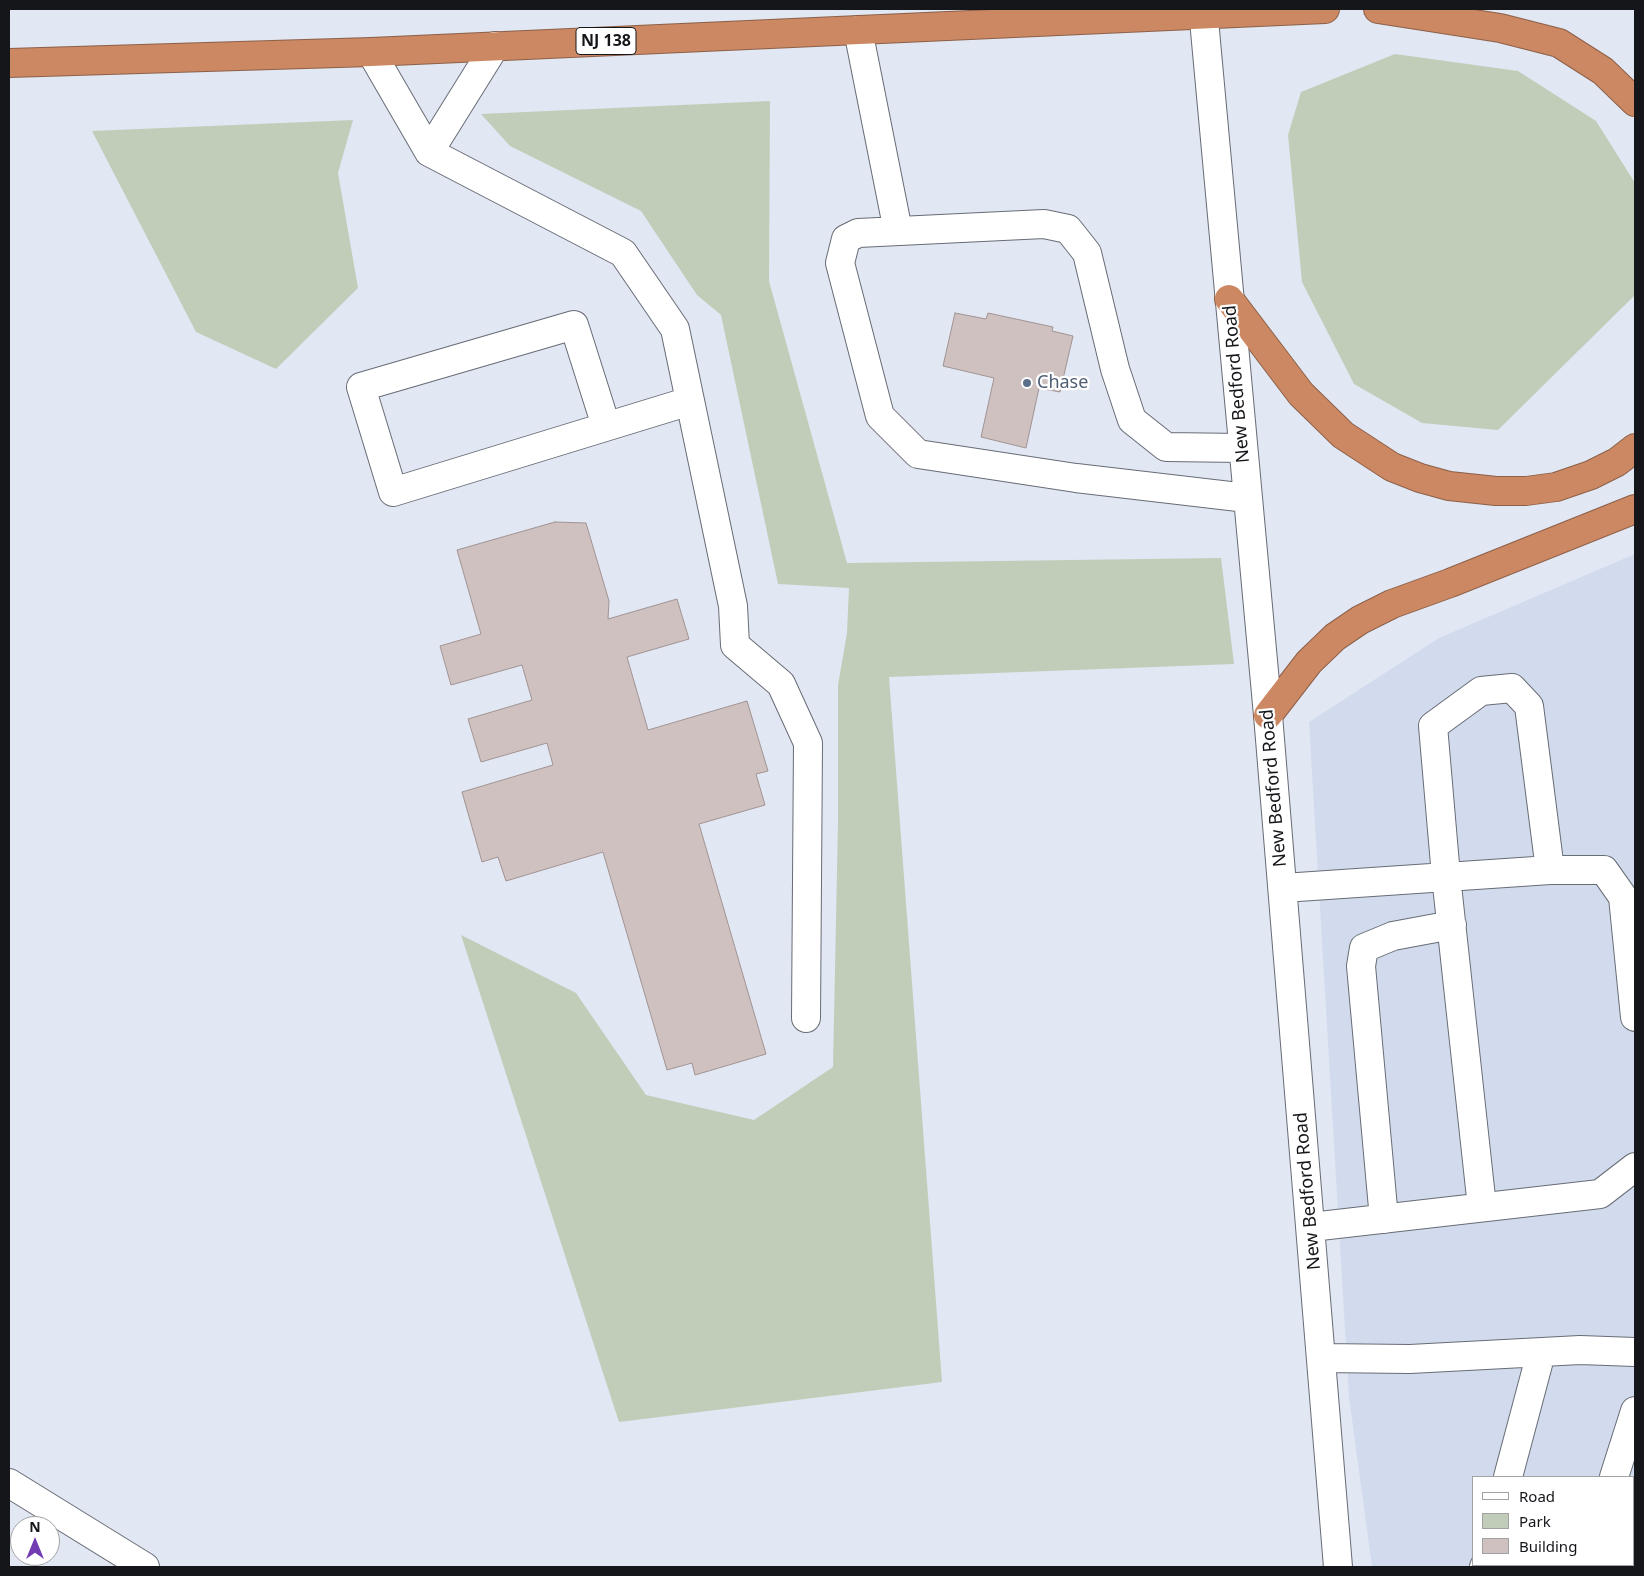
<!DOCTYPE html>
<style>
body{margin:0}
#map{position:relative;width:1644px;height:1576px;overflow:hidden;background:#e1e7f3;font-family:"Noto Sans",sans-serif}
canvas{display:block}
.frame{position:absolute;inset:0;border:10px solid #14161a;pointer-events:none}
.legend{position:absolute;left:1472px;top:1476px;width:162px;height:90px;box-sizing:border-box;background:#fff;border:1px solid #a1a2a3;margin:0;padding:6px 9px;list-style:none;font-size:15px;color:#14161a}
.legend li{display:flex;align-items:center;gap:10px;height:25px}
.legend b{width:25px;border:1px solid #a1a2a3}
.north{position:absolute;left:10px;top:1516px;width:50px;height:50px;box-sizing:border-box;background:#fff;border:1px solid #a1a2a3;border-radius:50%;rotate:0deg;font-size:14px;font-weight:700;line-height:20px;text-align:center;color:#14161a}
.north::after{content:'';display:block;margin:auto;width:18px;height:22px;background:#723cb3;clip-path:polygon(50% 0,100% 100%,50% 72%,0 100%)}
</style>
<div id="map">
<canvas width="1644" height="1576"></canvas>
<div class="frame"></div>
<ul class="legend">
<li><b style="height:6px;background:#fff"></b>Road</li>
<li><b style="height:14px;background:#c2cdb9"></b>Park</li>
<li><b style="height:14px;background:#cfc1c0"></b>Building</li>
</ul>
<div class="north">N</div>
</div>
<script>
const c = document.querySelector('canvas').getContext('2d');
c.lineJoin = 'round';
function paint(path, color) {
  c.fillStyle = color;
  c.fill(path, 'evenodd');
}
function toPath(rows) {
  const path = new Path2D();
  for (const r of rows) {
    path.moveTo(r[0], r[1]);
    for (let i = 2; i < r.length; i += 2) path.lineTo(r[i], r[i + 1]);
  }
  return path;
}
function stroke(path, color, width, dash) {
  c.strokeStyle = color;
  c.lineWidth = width;
  c.lineCap = dash ? 'butt' : 'round';
  c.setLineDash(dash || []);
  c.stroke(path);
}
function drawText(font, color, halo, rows, align = 'center') {
  c.font = font + ' "Noto Sans",sans-serif';
  c.lineWidth = 4.5;
  c.setLineDash([]);
  c.textBaseline = 'middle';
  c.strokeStyle = halo;
  c.fillStyle = color;
  for (const [text, x, y, turn = 0] of rows) {
    c.save();
    c.translate(x, y);
    c.rotate((+turn || 0) * Math.PI / 180);
    c.textAlign = isNaN(turn) ? turn : align;
    if (halo) c.strokeText(text, 0, 0);
    c.fillText(text, 0, 0);
    c.restore();
  }
}
paint(toPath([
 [1635,554,1635,1567,1372,1567,1349,1397,1309,722,1439,638],
 [1473,1477,1633,1477,1633,1565,1473,1565]
]), '#d2dbed');
paint(toPath([
 [1395,54,1518,71,1596,121,1635,183,1634,296,1498,430,1422,423,1354,384,1302,282,1288,135,1301,92],
 [770,101,769,281,847,563,1221,558,1234,664,889,677,942,1382,619,1422,461,935,576,993,646,1095,754,1120,833,1067,838,822,838,685,847,633,849,588,778,584,721,315,697,295,641,211,510,146,481,114],
 [353,120,338,173,358,288,276,369,196,332,92,131]
]), '#c2cdb9');
const building = toPath([
 [955,313,986,319,988,313,1053,327,1052,331,1073,336,1060,392,1039,388,1026,448,981,437,994,378,943,366,955,313],
 [555,522,586,523,609,601,608,619,677,599,689,639,627,657,648,730,747,701,768,771,756,774,765,805,699,824,766,1054,695,1075,692,1063,667,1070,603,852,506,881,498,857,482,862,462,792,553,765,547,743,481,762,468,719,532,700,522,665,451,685,440,646,481,634,457,550,555,522]
]);
paint(building, '#cfc1c0');
stroke(building, '#a19392', 1);
const minor = toPath([
 [1203,9,1268,715,1338,1567],
 [858,30,898,231],
 [371,52,429,152,623,253,675,329,733,606,735,645,781,684,808,743,806,1018],
 [429,152,495,46],
 [606,426,574,325,361,387,393,492,690,401],
 [1243,448,1166,447,1132,420,1115,369,1087,253,1068,229,1044,224,858,233,846,239,840,263,880,416,918,454,1076,478,1247,498],
 [1283,888,1550,870,1604,870,1623,897,1635,1017],
 [1482,1207,1446,876,1433,726,1481,691,1512,688,1529,706,1550,870],
 [1384,1219,1361,966,1364,948,1393,936,1452,925],
 [1311,1227,1600,1194,1635,1167],
 [1321,1358,1410,1359,1580,1350,1635,1352],
 [1508,1477,1541,1353],
 [1614,1477,1635,1411],
 [9,1483,145,1567],
 [1484,1567,1485,1565],
 [1584,1567,1585,1565]
]);
const highway = toPath([
 [1378,9,1500,28,1559,43,1603,71,1635,102],
 [9,63,371,52,1325,9],
 [1229,299,1301,394,1343,435,1392,467,1420,478,1449,486,1496,491,1526,491,1556,487,1591,475,1617,462,1635,448],
 [1268,715,1309,662,1335,637,1360,620,1392,604,1450,583,1635,509]
]);
stroke(minor, '#676c75', 30);
stroke(highway, '#8c6049', 30);
stroke(minor, '#fff', 28);
stroke(highway, '#cc8862', 28);
for (const [x, y, r, color] of [
 [1027,383,5,"#5c6f8a"]
]) {
  const dot = new Path2D();
  dot.arc(x, y, r, 0, 2 * Math.PI);
  c.fillStyle = color;
  c.fill(dot);
  stroke(dot, '#fff', 2);
}
for (const [x, y, w] of [
 [606,41,60]
]) {
  const box = new Path2D();
  box.roundRect(x - w / 2, y - 13.5, w, 27, 4);
  c.fillStyle = '#fff';
  c.fill(box);
  stroke(box, '#14161a', 1);
}
drawText('bold 16px', '#14161a', null, [
 ["NJ 138",606,41]
]);
drawText('18px', '#4e5e75', '#fff', [
 ["Chase",1037,383]
], 'left');
drawText('18px', '#14161a', '#fff', [
 ["New Bedford Road",1237,384,-95],
 ["New Bedford Road",1274,788,-95],
 ["New Bedford Road",1308,1191,-95]
]);
</script>
